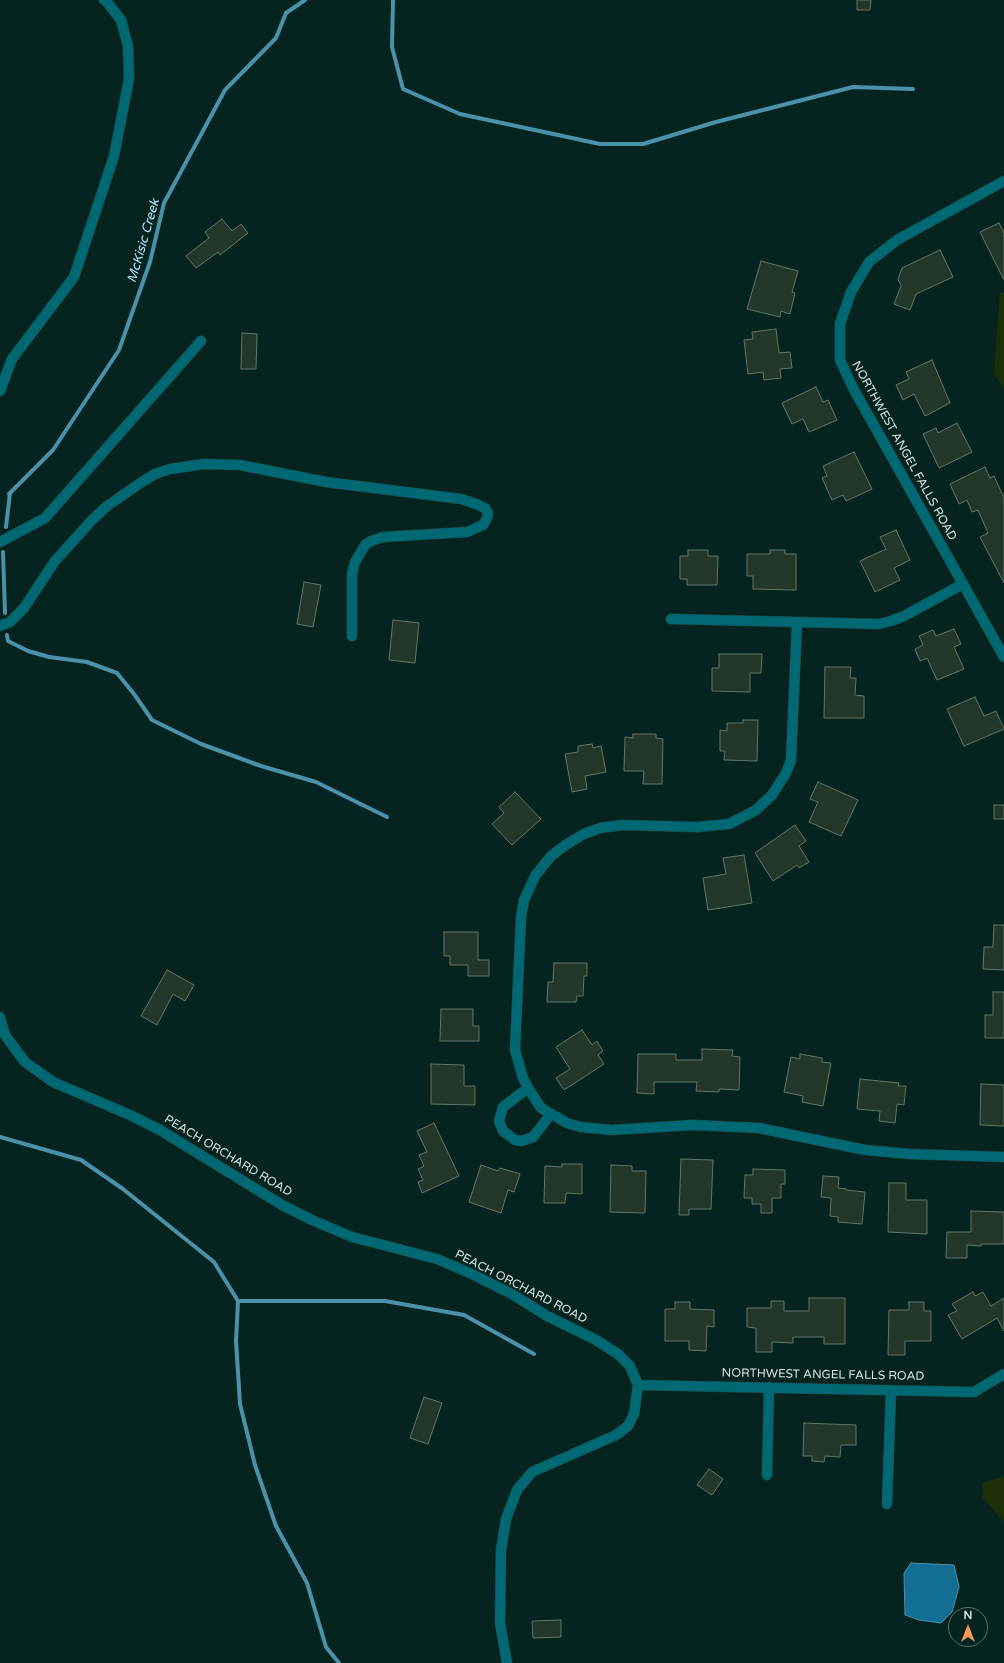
<!DOCTYPE html>
<style>
body{margin:0}
#map{position:relative;width:1004px;height:1663px;overflow:hidden;background:#06241f;font-family:"Varela Round",sans-serif}
canvas{display:block}
.north{position:absolute;left:948px;top:1607px;width:40px;height:40px;box-sizing:border-box;background:#06241f;border:1px solid #58716d;border-radius:50%;rotate:0deg;font-size:11px;font-weight:700;line-height:16px;text-align:center;color:#d4e4e1}
.north::after{content:'';display:block;margin:auto;width:14px;height:18px;background:#fd9c56;clip-path:polygon(50% 0,100% 100%,50% 72%,0 100%)}
</style>
<div id="map">
<canvas width="1004" height="1663"></canvas>
<div class="north">N</div>
</div>
<script>
const c = document.querySelector('canvas').getContext('2d');
c.lineJoin = 'round';
function paint(path, color) {
  c.fillStyle = color;
  c.fill(path, 'evenodd');
}
function toPath(rows) {
  const path = new Path2D();
  for (const r of rows) {
    path.moveTo(r[0], r[1]);
    for (let i = 2; i < r.length; i += 2) path.lineTo(r[i], r[i + 1]);
  }
  return path;
}
function stroke(path, color, width, dash) {
  c.strokeStyle = color;
  c.lineWidth = width;
  c.lineCap = dash ? 'butt' : 'round';
  c.setLineDash(dash || []);
  c.stroke(path);
}
function drawText(font, color, halo, rows, align = 'center') {
  c.font = font + ' "Varela Round",sans-serif';
  c.lineWidth = 4;
  c.setLineDash([]);
  c.textBaseline = 'middle';
  c.strokeStyle = halo;
  c.fillStyle = color;
  for (const [text, x, y, turn = 0] of rows) {
    c.save();
    c.translate(x, y);
    c.rotate((+turn || 0) * Math.PI / 180);
    c.textAlign = isNaN(turn) ? turn : align;
    if (halo) c.strokeText(text, 0, 0);
    c.fillText(text, 0, 0);
    c.restore();
  }
}
paint(toPath([
 [1000,292,1004,293,1004,389,994,373],
 [1004,1476,1004,1522,983,1498,982,1483]
]), '#1d2f06');
const water = toPath([
 [911,1563,954,1565,959,1587,952,1612,941,1623,919,1620,905,1615,904,1573,911,1563]
]);
paint(water, '#126e92');
stroke(water, '#4c91aa', 1);
stroke(toPath([
 [393,0,392,47,403,89,460,114,600,144,643,144,716,122,853,87,913,89],
 [9,494,53,450,119,350,150,262,164,203,225,90,276,38,286,13,305,0],
 [6,527,10,493],
 [3,552,5,613],
 [7,635,8,641,28,651,49,657,87,662,117,673,134,694,152,720,201,744,261,766,316,782,387,817],
 [0,1137,81,1160,123,1189,214,1262,238,1301,236,1341,240,1404,255,1465,276,1526,307,1583,326,1647,339,1663],
 [238,1301,385,1301,464,1315,534,1354]
]), '#4c91aa', 4);
const building = toPath([
 [857,0,871,0,870,10,857,10,857,0],
 [222,219,232,231,241,224,248,233,220,255,218,252,196,268,186,256,209,238,205,232,222,219],
 [999,223,1004,233,1004,280,980,232,999,223],
 [940,250,953,277,916,294,910,310,894,304,901,286,898,279,902,268,940,250],
 [761,261,798,271,792,292,795,293,790,314,781,311,780,317,747,309,761,261],
 [776,329,779,353,790,352,792,368,780,369,781,378,764,380,763,372,748,374,744,340,753,339,752,332,776,329],
 [242,333,257,334,256,369,241,369,242,333],
 [932,360,950,403,925,416,914,394,903,400,896,385,909,379,906,372,932,360],
 [816,387,823,402,828,400,837,420,809,432,803,419,792,424,782,403,816,387],
 [957,423,972,452,939,468,923,434,936,428,938,433,957,423],
 [854,452,872,489,846,501,843,495,832,500,822,478,827,476,823,466,854,452],
 [985,467,990,478,994,476,1004,498,1004,583,980,537,988,533,978,510,972,512,967,500,959,504,950,484,985,467],
 [896,530,910,560,894,568,900,580,875,592,860,561,886,549,880,537,896,530],
 [688,550,708,550,708,556,718,556,717,585,687,585,687,579,680,579,680,556,688,556,688,550],
 [770,550,785,550,785,554,796,554,796,590,753,589,753,576,747,576,747,554,770,554,770,550],
 [304,582,321,585,313,627,297,624,304,582],
 [393,620,419,623,415,663,389,660,393,620],
 [954,629,961,644,954,647,964,669,937,680,927,658,920,661,915,649,923,645,919,636,933,630,936,636,954,629],
 [719,654,762,654,761,673,750,673,750,692,712,691,712,668,719,668,719,654],
 [825,667,851,667,850,678,856,678,855,695,864,696,864,718,824,718,825,667],
 [975,697,984,716,996,711,1004,729,964,746,947,709,975,697],
 [743,720,758,720,757,761,724,760,725,751,720,751,720,730,727,731,727,723,743,723,743,720],
 [633,734,656,734,656,738,663,739,662,784,643,784,644,771,624,771,625,737,633,738,633,734],
 [592,744,593,748,601,746,606,772,585,776,587,789,572,792,565,754,578,752,578,746,592,744],
 [818,782,858,800,841,836,809,822,818,802,810,799,818,782],
 [515,792,541,819,512,845,492,824,504,813,499,807,515,792],
 [994,805,1004,805,1004,819,994,819,994,805],
 [795,825,806,841,799,846,809,862,799,868,797,865,773,881,755,853,795,825],
 [744,855,752,903,708,910,703,878,726,874,723,858,744,855],
 [994,925,1004,925,1004,970,983,969,984,947,993,947,994,925],
 [444,932,478,932,478,960,489,960,489,976,468,976,468,965,450,965,450,956,444,956,444,932],
 [554,963,587,963,587,976,584,976,583,996,577,996,576,1002,547,1002,548,982,553,982,554,963],
 [167,970,194,985,185,1001,173,994,157,1025,141,1016,167,970],
 [993,992,1004,992,1004,1038,985,1038,985,1015,993,1015,993,992],
 [441,1009,473,1009,473,1026,479,1026,479,1041,440,1041,441,1009],
 [582,1030,592,1045,597,1041,603,1051,598,1055,604,1064,564,1090,556,1078,570,1069,556,1047,582,1030],
 [702,1049,733,1050,732,1056,740,1057,739,1090,719,1089,719,1092,696,1091,697,1082,654,1082,654,1094,637,1093,638,1054,676,1054,676,1060,702,1060,702,1049],
 [800,1054,822,1058,822,1062,831,1063,823,1106,802,1102,803,1096,784,1092,791,1057,800,1059,800,1054],
 [431,1064,464,1065,464,1086,475,1086,475,1105,431,1104,431,1064],
 [860,1079,899,1083,898,1086,906,1086,904,1105,897,1104,895,1123,879,1121,880,1111,857,1109,860,1079],
 [981,1084,1004,1085,1004,1126,980,1125,981,1084],
 [434,1123,459,1176,422,1193,418,1182,423,1180,418,1169,424,1166,419,1155,427,1152,417,1131,434,1123],
 [681,1159,713,1160,711,1209,689,1209,689,1215,679,1215,681,1159],
 [562,1164,582,1164,582,1194,566,1193,565,1203,544,1203,545,1166,562,1167,562,1164],
 [481,1165,498,1171,500,1168,520,1174,514,1192,508,1190,501,1213,469,1202,481,1165],
 [611,1165,632,1166,632,1171,646,1171,645,1213,610,1212,611,1165],
 [753,1169,785,1170,785,1184,781,1184,781,1198,772,1198,772,1213,761,1213,761,1204,752,1204,752,1198,744,1198,745,1175,753,1175,753,1169],
 [823,1176,839,1177,838,1188,846,1189,846,1190,865,1192,862,1224,838,1222,838,1217,830,1216,831,1198,821,1197,823,1176],
 [889,1183,906,1183,906,1200,927,1200,927,1234,888,1232,889,1183],
 [971,1211,1004,1212,1004,1244,981,1244,981,1246,967,1245,967,1258,946,1258,947,1232,971,1232,971,1211],
 [973,1292,975,1296,983,1292,991,1306,1004,1298,1004,1331,997,1318,962,1339,948,1315,957,1311,952,1304,973,1292],
 [809,1298,845,1298,845,1344,824,1344,824,1337,793,1337,793,1343,772,1342,772,1352,756,1352,756,1328,747,1327,747,1308,771,1308,771,1301,784,1301,784,1311,809,1311,809,1298],
 [675,1302,690,1302,690,1309,714,1310,714,1327,707,1326,706,1351,689,1350,689,1341,665,1341,665,1309,675,1309,675,1302],
 [909,1302,924,1302,924,1311,931,1311,931,1341,905,1341,905,1355,888,1355,889,1310,909,1310,909,1302],
 [424,1397,442,1403,428,1444,410,1438,424,1397],
 [804,1423,856,1425,856,1445,841,1445,840,1457,825,1456,824,1462,812,1461,812,1456,803,1456,804,1423],
 [709,1469,723,1479,712,1495,697,1485,709,1469],
 [561,1620,561,1637,533,1638,532,1621,561,1620]
]);
paint(building, '#22372a');
stroke(building, '#607767', 1);
const minor = toPath([
 [1004,181,897,240,869,262,851,292,840,324,840,360,853,388,1004,657],
 [0,391,12,359,74,277,114,156,129,79,128,46,121,20,107,2,104,0],
 [0,542,45,518,201,341],
 [671,619,879,624,891,621,904,616,963,584],
 [797,623,791,760,786,773,772,795,756,810,729,824,697,827,622,825,600,828,584,834,567,844,551,856,535,876,524,900,521,917,515,1050,523,1078,530,1091,541,1108,567,1123,581,1127,611,1130,693,1125,759,1128,865,1150,910,1154,1004,1157],
 [0,626,10,622,24,608,55,561,92,520,107,506,142,482,155,474,170,469,204,464,240,465,326,482,461,499,476,504,485,508,488,513,487,518,483,525,467,532,383,537,371,541,365,545,355,562,352,574,352,636],
 [0,1017,5,1035,25,1062,53,1082,130,1115,160,1130,282,1205,314,1221,352,1237,437,1259,472,1274,512,1294,547,1316,596,1340,618,1354,630,1366,638,1385,634,1414,628,1426,616,1435,532,1472,517,1490,506,1519,501,1550,500,1623,507,1663],
 [528,1088,503,1107,499,1121,503,1131,515,1140,522,1141,533,1137,551,1114],
 [638,1385,974,1392,1004,1374],
 [767,1475,769,1387],
 [887,1504,891,1390]
]);
stroke(minor, '#233f3a', 11);
stroke(minor, '#006872', 10);
drawText('12px', '#d4e4e1', '#06241f', [
 ["NORTHWEST ANGEL FALLS ROAD",904,451,61],
 ["PEACH ORCHARD ROAD",228,1156,31],
 ["PEACH ORCHARD ROAD",521,1287,27],
 ["NORTHWEST ANGEL FALLS ROAD",823,1375,1]
]);
drawText('italic 13px', '#b3e3fd', '#06241f', [
 ["McKisic Creek",144,241,-74]
]);
</script>
